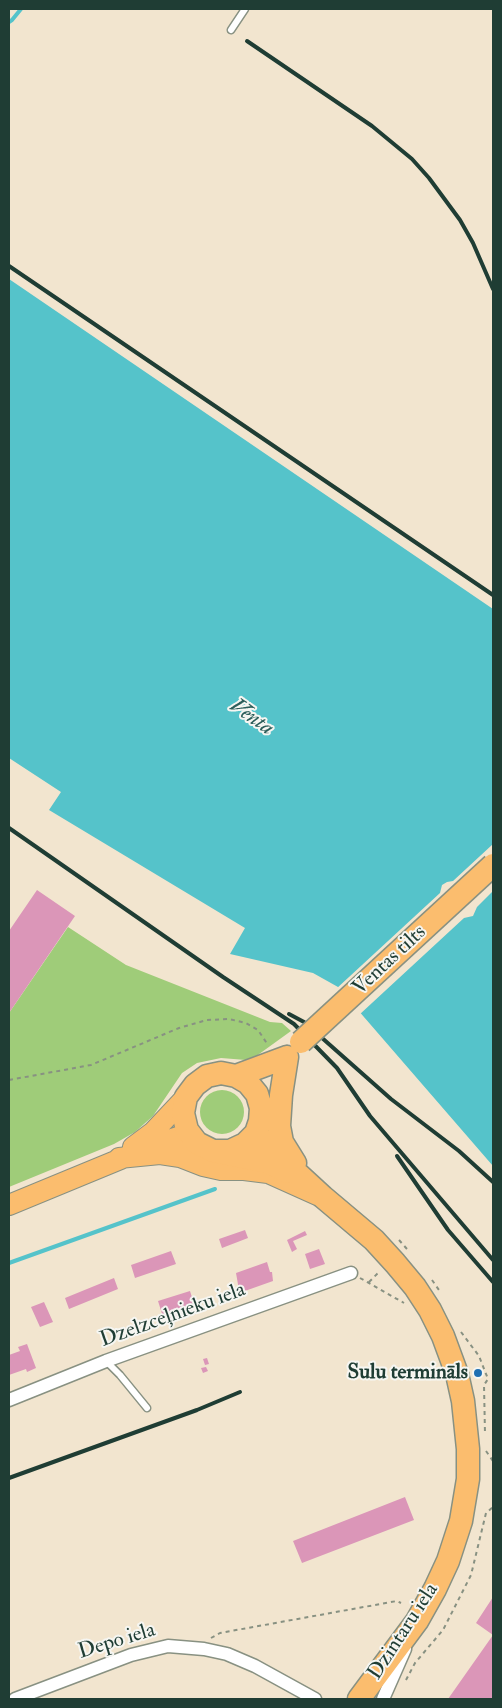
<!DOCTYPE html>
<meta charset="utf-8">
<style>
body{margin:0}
#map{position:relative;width:502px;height:1708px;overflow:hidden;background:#f2e5cf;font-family:"IM FELL Double Pica",serif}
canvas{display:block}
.frame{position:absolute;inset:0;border:10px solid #1f3d34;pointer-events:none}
</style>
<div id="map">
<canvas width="502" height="1708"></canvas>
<div class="frame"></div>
</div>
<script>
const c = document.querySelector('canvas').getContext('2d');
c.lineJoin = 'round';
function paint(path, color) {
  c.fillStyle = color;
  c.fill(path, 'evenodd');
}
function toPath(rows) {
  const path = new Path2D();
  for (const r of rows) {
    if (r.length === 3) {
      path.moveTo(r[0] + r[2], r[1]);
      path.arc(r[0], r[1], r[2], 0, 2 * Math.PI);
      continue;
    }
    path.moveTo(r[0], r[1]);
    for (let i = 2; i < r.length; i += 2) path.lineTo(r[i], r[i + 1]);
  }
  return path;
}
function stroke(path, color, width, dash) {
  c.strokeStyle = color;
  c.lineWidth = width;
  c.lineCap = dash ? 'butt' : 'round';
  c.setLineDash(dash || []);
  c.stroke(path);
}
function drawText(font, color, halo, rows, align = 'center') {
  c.font = font + ' "IM FELL Double Pica",serif';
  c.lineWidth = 4;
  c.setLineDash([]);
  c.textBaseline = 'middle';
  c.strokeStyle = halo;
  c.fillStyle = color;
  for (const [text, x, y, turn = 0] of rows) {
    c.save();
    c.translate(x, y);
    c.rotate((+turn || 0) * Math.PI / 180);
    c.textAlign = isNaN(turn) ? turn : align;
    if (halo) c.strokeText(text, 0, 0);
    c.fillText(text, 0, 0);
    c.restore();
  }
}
paint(toPath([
 [68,927,126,965,270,1022,282,1023,291,1031,255,1057,246,1060,221,1058,197,1063,182,1073,153,1116,135,1132,114,1144,9,1187,9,1013],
 [222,1112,22]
]), '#9fcc79');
paint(toPath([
 [9,279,493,609,493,1166,338,987,313,973,230,954,245,928,49,810,61,792,9,758]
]), '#55c3ca');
paint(toPath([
 [493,844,493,891,477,907,473,916,464,918,359,1015,336,989,440,893,442,885,447,882,453,881]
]), '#f2e5cf');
stroke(toPath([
 [9,22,12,20,21,9],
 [9,1263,215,1189]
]), '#55c3ca', 4);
paint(toPath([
 [37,890,75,916,9,1013,9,931],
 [245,1230,248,1238,222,1248,219,1239],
 [305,1231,307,1235,293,1241,297,1249,292,1252,287,1240],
 [319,1249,325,1264,310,1269,305,1254],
 [171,1251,176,1264,135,1278,131,1265],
 [267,1262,270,1272,272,1272,273,1281,242,1292,241,1289,239,1290,236,1273],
 [114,1278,118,1289,69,1309,65,1298],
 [190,1291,196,1310,164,1320,158,1301],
 [44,1302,53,1322,40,1327,31,1307],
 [27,1344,36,1368,27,1372,26,1369,9,1375,9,1355,20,1351,18,1347],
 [207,1358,209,1364,205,1365,203,1359],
 [206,1367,208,1371,203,1373,201,1368],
 [405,1497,414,1520,302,1563,293,1541],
 [493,1597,493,1699,448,1699,493,1635,476,1623]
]), '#db96b8');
const lane = toPath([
 [231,30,245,9],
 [106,1361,120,1375,147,1408]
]);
const street = toPath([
 [9,1400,106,1361,351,1273],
 [15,1699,131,1655,168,1646,204,1649,227,1654,255,1666,315,1699],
 [383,1699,405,1649]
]);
const primary = toPath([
 [133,1147,153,1132,186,1097],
 [119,1158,160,1154,180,1157,203,1166,221,1170,244,1170,268,1173,317,1195],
 [9,1205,152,1146,178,1137,197,1143]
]);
const highway = toPath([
 [287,1057,281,1095,279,1126,282,1142,295,1163],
 [236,1076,287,1057],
 [256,1133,273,1151,323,1197,374,1240,395,1263,415,1287,430,1310,443,1336,457,1374,463,1401,468,1449,468,1479,461,1521,448,1561,435,1589,417,1621,359,1699],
 [213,1151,230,1151,245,1144,256,1133,260,1121,261,1108,257,1094,248,1083,236,1076,221,1073,207,1076,195,1085,186,1097,183,1113,187,1130,197,1143,213,1151,263,1161,276,1166,287,1172]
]);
stroke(lane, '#889182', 9);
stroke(street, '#889182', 15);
stroke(primary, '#889182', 22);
stroke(highway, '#889182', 25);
stroke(toPath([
 [9,1080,91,1065,179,1028,207,1020,229,1019,246,1023,258,1030,268,1045],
 [399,1240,407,1249],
 [360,1278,404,1303],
 [432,1280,439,1290],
 [369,1282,380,1271],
 [461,1332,479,1356,488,1379,484,1385,485,1434],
 [486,1451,493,1461],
 [211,1638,220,1633,397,1601,401,1603],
 [406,1680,415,1663,443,1630,471,1575,486,1513,493,1507]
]), '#889182', 2, [4, 4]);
stroke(lane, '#fff', 6);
stroke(street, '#fff', 12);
stroke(primary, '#fbbd6e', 20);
stroke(highway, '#fbbd6e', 22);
stroke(toPath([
 [247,41,372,126,412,159,429,178,460,220,473,243,493,289],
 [9,266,493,595],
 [9,828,223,977,294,1024,337,1068,370,1116,493,1260],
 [289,1014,304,1022,391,1099,459,1151,493,1182],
 [397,1156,448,1230,493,1282],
 [9,1478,197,1410,240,1392]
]), '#1f3d34', 4);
const highwayBridge = toPath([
 [301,1042,493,865]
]);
stroke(highwayBridge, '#889182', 25, []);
stroke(highwayBridge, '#fbbd6e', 22);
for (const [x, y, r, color] of [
 [478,1373,5,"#1f6fb2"]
]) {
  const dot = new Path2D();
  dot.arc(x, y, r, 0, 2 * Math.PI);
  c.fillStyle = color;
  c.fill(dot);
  stroke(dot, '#f6f6f2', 2);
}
drawText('21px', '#1f3d34', '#f6f6f2', [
 ["Ventas tilts",390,961,-43],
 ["Dzelzceļnieku iela",173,1316,-20],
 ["Dzintaru iela",404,1632,-57],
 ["Depo iela",117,1642,-17]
]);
drawText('bold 21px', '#1f3d34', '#f6f6f2', [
 ["Sulu termināls",468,1373]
], 'right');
drawText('italic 22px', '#2c5e5a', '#f6f6f2', [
 ["Venta",251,718,34]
]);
</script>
